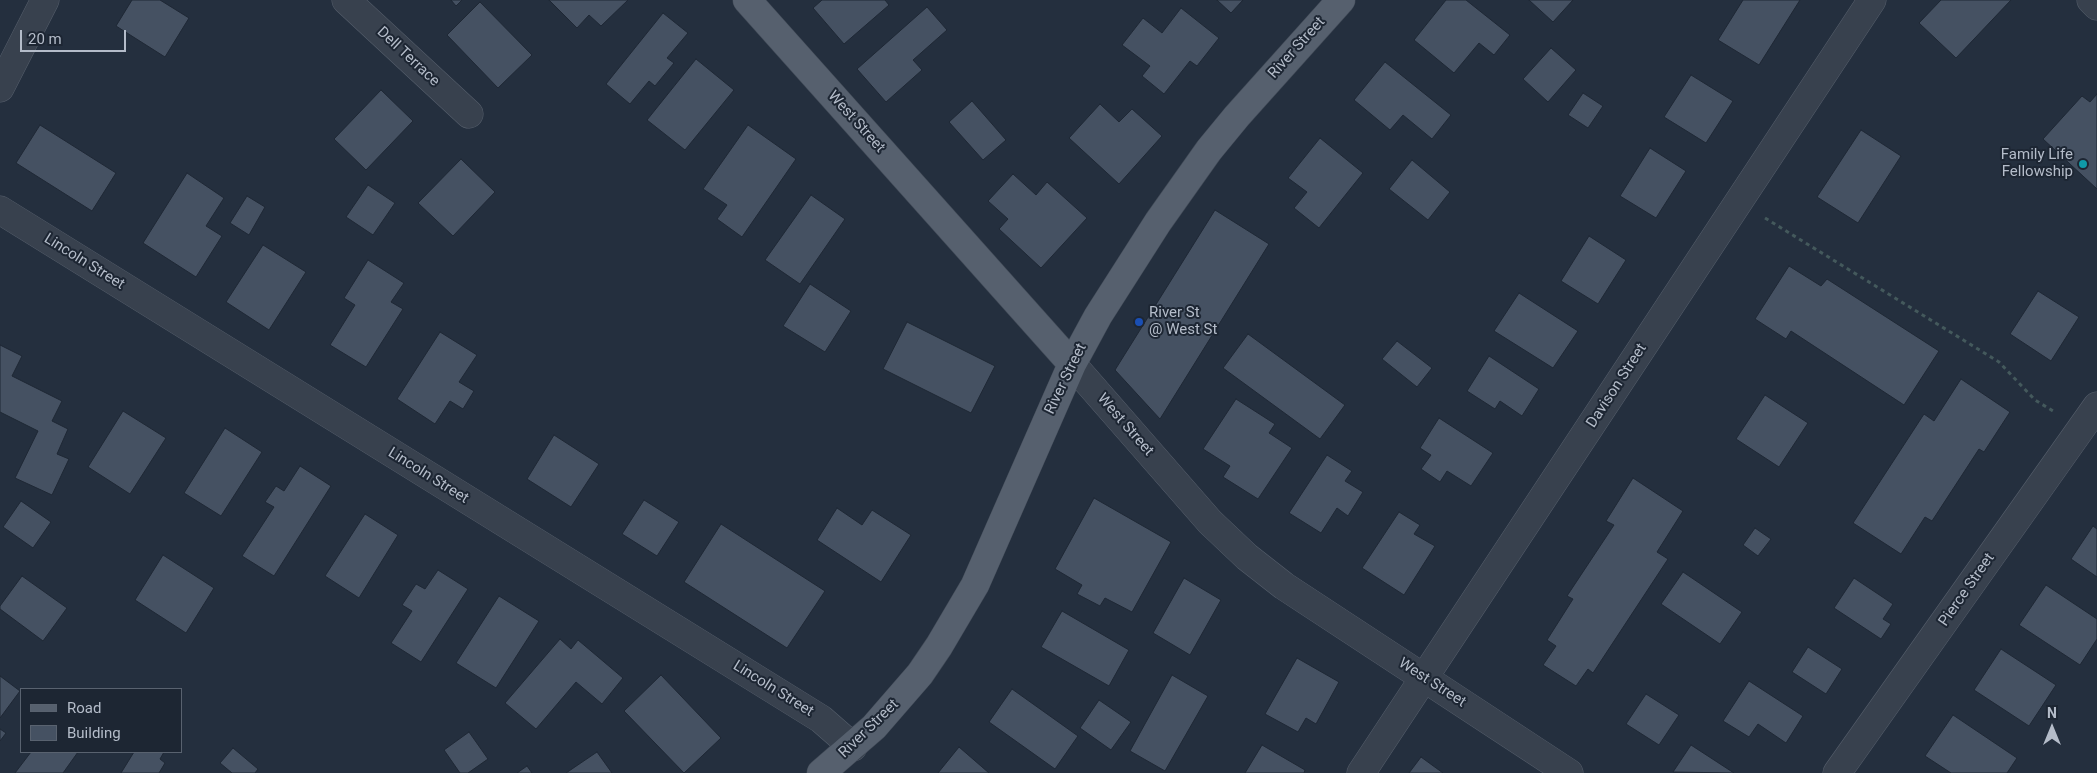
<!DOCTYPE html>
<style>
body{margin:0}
#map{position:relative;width:2097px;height:773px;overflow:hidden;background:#242f3e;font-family:Roboto,sans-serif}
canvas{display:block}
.legend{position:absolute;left:20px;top:688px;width:162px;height:65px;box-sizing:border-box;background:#1d2633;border:1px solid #59626f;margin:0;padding:6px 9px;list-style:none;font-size:15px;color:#b4bcc9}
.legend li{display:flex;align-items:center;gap:10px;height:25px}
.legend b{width:25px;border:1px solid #59626f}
.north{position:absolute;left:2027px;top:703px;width:50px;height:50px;-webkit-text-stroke:4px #1d2633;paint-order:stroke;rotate:0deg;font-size:14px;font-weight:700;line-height:20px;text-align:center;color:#b4bcc9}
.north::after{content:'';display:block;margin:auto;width:18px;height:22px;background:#b4bcc9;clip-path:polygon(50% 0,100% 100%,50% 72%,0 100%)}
.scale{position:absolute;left:20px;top:30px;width:106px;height:22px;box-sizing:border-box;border:2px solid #b4bcc9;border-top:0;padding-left:6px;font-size:15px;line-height:18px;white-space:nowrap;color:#b4bcc9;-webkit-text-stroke:4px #1d2633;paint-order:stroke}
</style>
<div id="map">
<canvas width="2097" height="773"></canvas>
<ul class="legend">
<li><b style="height:6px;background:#56606e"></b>Road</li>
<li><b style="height:14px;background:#455162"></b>Building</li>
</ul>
<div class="north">N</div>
<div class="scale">20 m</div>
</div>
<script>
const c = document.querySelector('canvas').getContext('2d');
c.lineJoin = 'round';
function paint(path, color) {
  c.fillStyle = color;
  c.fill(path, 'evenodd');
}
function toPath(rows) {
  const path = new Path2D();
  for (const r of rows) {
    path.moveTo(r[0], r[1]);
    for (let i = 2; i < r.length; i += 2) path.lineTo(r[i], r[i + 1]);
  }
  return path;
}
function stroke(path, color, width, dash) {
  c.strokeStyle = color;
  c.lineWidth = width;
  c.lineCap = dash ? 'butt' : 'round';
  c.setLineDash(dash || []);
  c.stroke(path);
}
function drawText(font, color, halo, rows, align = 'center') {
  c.font = font + ' Roboto,sans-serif';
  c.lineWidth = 4;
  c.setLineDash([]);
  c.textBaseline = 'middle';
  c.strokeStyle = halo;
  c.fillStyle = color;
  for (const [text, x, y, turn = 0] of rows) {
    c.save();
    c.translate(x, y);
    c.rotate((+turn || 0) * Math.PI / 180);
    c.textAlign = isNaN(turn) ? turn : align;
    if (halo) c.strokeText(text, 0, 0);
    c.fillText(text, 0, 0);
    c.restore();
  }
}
const building = toPath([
 [132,0,160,0,189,18,165,57,116,26,132,0],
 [451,0,462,0,456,6,451,0],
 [549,0,628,0,601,26,589,15,577,28,549,0],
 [822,0,885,0,889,5,844,44,813,8,822,0],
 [1217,0,1243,0,1231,13,1217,0],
 [1446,0,1466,0,1510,35,1494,55,1479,43,1454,73,1414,40,1446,0],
 [1529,0,1573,0,1553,22,1529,0],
 [1743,0,1800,0,1759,65,1718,40,1743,0],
 [1941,0,2011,0,1956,58,1919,23,1941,0],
 [480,2,532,55,498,88,447,35,480,2],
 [927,7,947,30,913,60,922,70,886,102,857,69,927,7],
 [1181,8,1219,38,1197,66,1190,61,1164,94,1142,76,1150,66,1122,45,1143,18,1162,33,1181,8],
 [663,13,688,33,667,58,674,63,655,86,649,81,630,104,606,84,663,13],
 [1551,48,1576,70,1548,102,1523,79,1551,48],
 [696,59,734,90,685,150,647,120,696,59],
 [1385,62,1451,115,1432,139,1403,115,1390,130,1354,100,1385,62],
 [1691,75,1733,101,1706,143,1664,117,1691,75],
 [381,90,413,121,366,170,334,139,381,90],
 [1583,93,1603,106,1588,128,1568,115,1583,93],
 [2097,94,2097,189,2043,139,2082,96,2090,102,2097,94],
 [972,101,1006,140,983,160,949,122,972,101],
 [1100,104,1119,122,1132,109,1162,136,1119,184,1069,138,1100,104],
 [40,125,116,173,92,211,16,163,40,125],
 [748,125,796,159,742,237,717,219,727,205,703,189,748,125],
 [1861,130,1901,156,1858,223,1817,197,1861,130],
 [1320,138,1363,173,1319,228,1294,208,1307,192,1288,178,1320,138],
 [1650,148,1686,171,1656,218,1620,196,1650,148],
 [461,159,495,192,453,236,418,203,461,159],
 [1412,160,1450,192,1428,220,1389,189,1412,160],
 [187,173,224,198,206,226,222,236,196,277,143,243,187,173],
 [1013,174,1036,195,1047,182,1087,218,1041,268,999,229,1008,219,988,201,1013,174],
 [368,185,395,203,373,235,346,217,368,185],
 [811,195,845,219,800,284,765,260,811,195],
 [247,196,265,207,249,235,230,223,247,196],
 [1215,210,1269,244,1160,419,1115,370,1215,210],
 [1589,236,1626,260,1598,304,1561,281,1589,236],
 [263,245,306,272,269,330,226,302,263,245],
 [368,260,404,283,391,302,403,309,366,367,330,345,355,305,344,298,368,260],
 [1789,266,1821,286,1827,279,1939,351,1904,405,1791,331,1786,339,1755,319,1789,266],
 [810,284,851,311,825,352,783,326,810,284],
 [2038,291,2079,317,2051,361,2010,334,2038,291],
 [1519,293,1578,331,1553,368,1494,331,1519,293],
 [907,322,995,366,971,413,883,369,907,322],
 [440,332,477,355,459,382,474,391,463,409,450,401,435,424,397,399,440,332],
 [1248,334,1345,405,1320,439,1223,368,1248,334],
 [1397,341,1432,368,1417,387,1382,359,1397,341],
 [0,345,22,356,12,376,62,401,52,421,68,429,57,454,69,459,52,495,15,478,38,431,0,412,0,345],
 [1489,356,1539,389,1522,416,1500,401,1495,409,1467,391,1489,356],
 [1961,379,2010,412,1984,452,1979,449,1932,521,1925,517,1901,554,1853,523,1924,414,1934,421,1961,379],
 [1765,395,1808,423,1779,467,1736,439,1765,395],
 [1236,399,1275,424,1269,433,1292,448,1258,499,1223,477,1230,466,1203,449,1236,399],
 [123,411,166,438,130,494,88,467,123,411],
 [1439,418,1493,453,1471,486,1447,471,1440,482,1421,469,1431,455,1420,448,1439,418],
 [225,428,262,452,221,516,184,493,225,428],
 [554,435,599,464,571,507,527,479,554,435],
 [1327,455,1352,471,1345,481,1363,492,1348,516,1337,508,1321,533,1289,513,1327,455],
 [300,466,331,486,274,576,242,556,274,507,265,502,276,486,284,491,300,466],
 [1633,478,1683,511,1657,552,1668,559,1593,673,1588,669,1576,686,1543,665,1556,646,1547,640,1573,599,1567,596,1614,525,1606,521,1633,478],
 [1094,498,1171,542,1132,612,1105,598,1100,606,1077,594,1082,585,1055,569,1094,498],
 [644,500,679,522,657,556,622,534,644,500],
 [21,501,51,522,33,548,3,527,21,501],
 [837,508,862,525,872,510,911,535,881,582,817,540,837,508],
 [1399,512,1420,525,1414,534,1435,546,1404,595,1362,568,1399,512],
 [365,514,398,535,359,598,325,576,365,514],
 [721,524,825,591,787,648,684,582,721,524],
 [2093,526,2097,529,2097,577,2071,559,2093,526],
 [1755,528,1771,539,1758,556,1743,545,1755,528],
 [163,555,214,588,186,633,135,600,163,555],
 [438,570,468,589,421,662,391,643,412,611,402,605,416,584,425,589,438,570],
 [1683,572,1742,612,1720,644,1661,604,1683,572],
 [22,576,67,608,43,641,0,609,0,606,22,576],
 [1184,578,1221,600,1190,655,1153,633,1184,578],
 [1854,578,1893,604,1883,619,1891,624,1881,639,1834,608,1854,578],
 [2046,585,2097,619,2097,639,2080,665,2019,625,2046,585],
 [499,596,539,621,496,688,456,663,499,596],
 [1062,611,1129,650,1109,686,1041,647,1062,611],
 [560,639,571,649,578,640,623,678,602,704,576,682,536,729,505,703,560,639],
 [1808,647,1842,669,1826,694,1792,672,1808,647],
 [2001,649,2056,685,2029,726,1974,690,2001,649],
 [1297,658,1339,682,1316,724,1306,718,1298,732,1265,714,1297,658],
 [661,675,721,738,684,773,624,711,661,675],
 [1172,675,1208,696,1165,771,1130,751,1172,675],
 [0,676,20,691,0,718,0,676],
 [1749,681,1803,716,1786,743,1758,724,1749,737,1723,721,1749,681],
 [1012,689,1078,736,1055,769,989,722,1012,689],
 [1646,694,1679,715,1659,745,1626,724,1646,694],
 [1099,700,1131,722,1111,750,1080,728,1099,700],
 [1953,715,2017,758,2007,773,1951,773,1925,756,1953,715],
 [0,729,6,733,0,741,0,729],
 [469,732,488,759,468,773,460,773,444,750,469,732],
 [1262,745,1305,770,1304,773,1245,773,1262,745],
 [1691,745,1734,773,1673,772,1691,745],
 [959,747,989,773,938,773,959,747],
 [233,748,258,769,255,773,232,773,220,763,233,748],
 [31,752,78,752,63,773,15,773,31,752],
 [134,752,164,752,160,759,165,763,159,773,121,773,134,752],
 [597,752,612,773,566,773,597,752],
 [1421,757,1443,773,1409,773,1421,757],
 [527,766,532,773,517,773,527,766]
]);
paint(building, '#455162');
stroke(building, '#1f2835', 1);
const minor = toPath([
 [346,0,469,114],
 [2091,0,2097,6],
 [0,88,45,0],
 [0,210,821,719,853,747],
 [1072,364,1210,522,1247,557,1284,586,1569,773],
 [1361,773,1872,0],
 [1837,773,2097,406]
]);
const major = toPath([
 [747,0,1072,364],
 [821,773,874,727,920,674,939,646,975,585,1072,364,1098,316,1158,222,1209,150,1237,116,1341,0]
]);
stroke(minor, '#565f6c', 29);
stroke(major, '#414a57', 29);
stroke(toPath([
 [1765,218,1999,362,2035,400,2053,411]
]), '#44595c', 3, [4, 4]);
stroke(minor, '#38414e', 28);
stroke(major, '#56606e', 28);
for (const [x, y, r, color] of [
 [2083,164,5,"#0f9aa8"],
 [1139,322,5,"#1a4fb4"]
]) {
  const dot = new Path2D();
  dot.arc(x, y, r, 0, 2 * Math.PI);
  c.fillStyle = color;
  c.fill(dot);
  stroke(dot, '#1d2633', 2);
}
drawText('15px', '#b4bcc9', '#1d2633', [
 ["River Street",1297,48,-48],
 ["Dell Terrace",408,57,43],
 ["West Street",856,122,48],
 ["Lincoln Street",84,262,32],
 ["River Street",1066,379,-64],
 ["Davison Street",1617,386,-57],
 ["West Street",1125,425,49],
 ["Lincoln Street",428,476,32],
 ["Pierce Street",1967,590,-55],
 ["West Street",1432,683,33],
 ["Lincoln Street",773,689,32],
 ["River Street",869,729,-44]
]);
drawText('15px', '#b4bcc9', '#1d2633', [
 ["Family Life",2073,155],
 ["Fellowship",2073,172],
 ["River St",1149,313,"left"],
 ["@ West St",1149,330,"left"]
], 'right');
</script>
